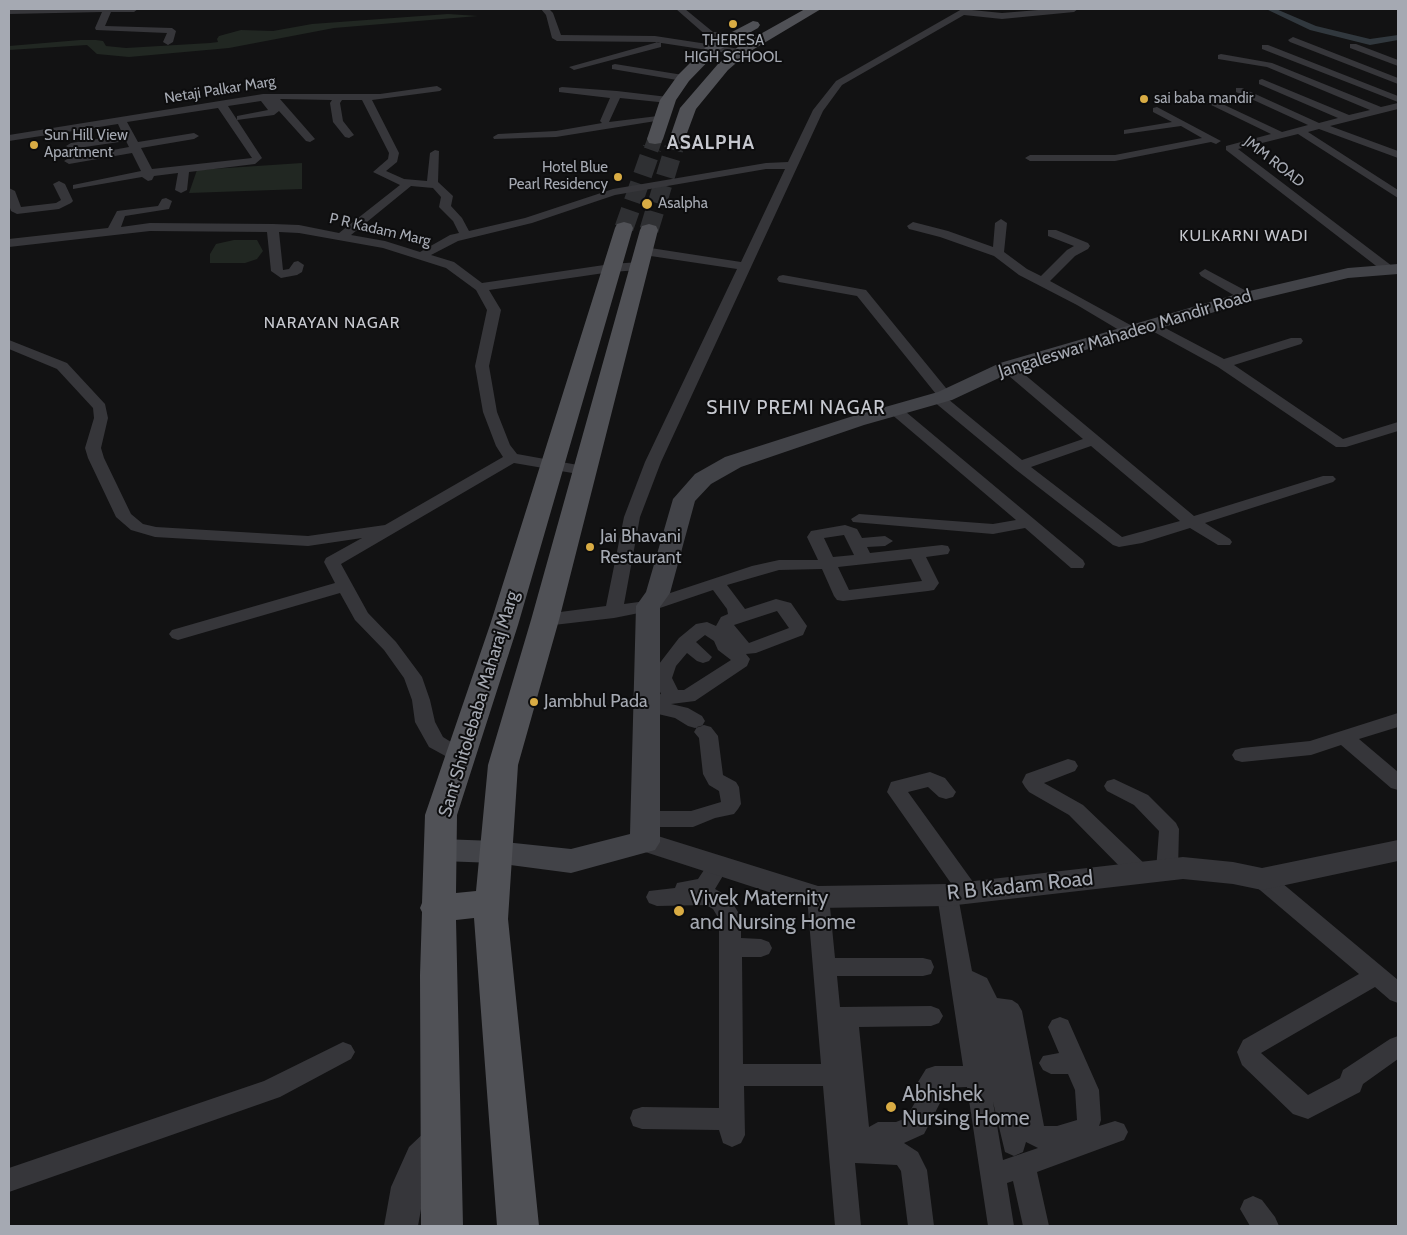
<!DOCTYPE html>
<style>
body{margin:0}
#map{position:relative;width:1407px;height:1235px;overflow:hidden;background:#121213;font-family:Cabin,sans-serif}
canvas{display:block}
.frame{position:absolute;inset:0;border:10px solid #a5a9b2;pointer-events:none}
</style>
<div id="map">
<canvas width="1407" height="1235"></canvas>
<div class="frame"></div>
</div>
<script>
const c = document.querySelector('canvas').getContext('2d');
c.lineJoin = 'round';
function paint(path, color) {
  c.fillStyle = color;
  c.fill(path, 'evenodd');
}
function toPath(rows) {
  const path = new Path2D();
  for (const r of rows) {
    path.moveTo(r[0], r[1]);
    for (let i = 2; i < r.length; i += 2) path.lineTo(r[i], r[i + 1]);
  }
  return path;
}
function stroke(path, color, width, dash) {
  c.strokeStyle = color;
  c.lineWidth = width;
  c.lineCap = dash ? 'butt' : 'round';
  c.setLineDash(dash || []);
  c.stroke(path);
}
function drawText(font, color, halo, rows, align = 'center') {
  c.font = font + ' Cabin,sans-serif';
  c.lineWidth = 4;
  c.setLineDash([]);
  c.textBaseline = 'middle';
  c.strokeStyle = halo;
  c.fillStyle = color;
  for (const [text, x, y, turn = 0] of rows) {
    c.save();
    c.translate(x, y);
    c.rotate((+turn || 0) * Math.PI / 180);
    c.textAlign = isNaN(turn) ? turn : align;
    if (halo) c.strokeText(text, 0, 0);
    c.fillText(text, 0, 0);
    c.restore();
  }
}
paint(toPath([
 [448,14,478,16,334,28,229,48,129,57,97,54,87,45,9,50,9,46,80,40,96,40,103,41,106,46,126,48,210,43,218,42,217,39,219,36,241,30,273,31,312,24],
 [302,163,302,189,189,193,197,170],
 [234,240,257,240,263,251,257,259,245,263,210,263,210,254,216,244]
]), '#212722');
paint(toPath([
 [1266,9,1276,9,1316,26,1370,39,1398,35,1398,40,1370,45,1310,30,1266,9]
]), '#31383e');
stroke(toPath([
 [651,150,655,139],
 [674,150,677,140]
]), '#2f3033', 15, [15, 8]);
stroke(toPath([
 [624,228,652,148],
 [649,230,674,148]
]), '#2f3033', 19, [19, 9]);
paint(toPath([
 [9,9,138,9,134,12,111,12,105,26,172,28,176,31,173,42,168,45,163,42,167,33,96,30,95,28,102,12,9,14,9,9],
 [541,9,549,9,553,13,561,35,655,36,740,49,745,52,740,55,655,42,557,41,552,38,546,15,541,9],
 [676,9,685,9,713,32,735,32,740,35,735,38,708,37,676,9],
 [962,9,1002,13,1050,9,1078,9,1074,12,1002,19,964,15,842,85,823,111,661,462,640,517,624,604,646,601,752,566,779,560,818,560,807,537,811,531,845,525,857,529,862,538,885,536,893,541,885,546,867,547,870,553,942,545,948,546,950,550,948,554,926,557,939,583,934,590,928,591,843,601,837,600,834,596,822,569,779,570,727,585,745,609,776,599,791,603,807,626,803,635,756,653,746,654,750,659,747,666,695,701,671,704,688,708,702,716,705,721,702,726,695,728,688,726,675,718,641,710,638,704,640,699,661,694,654,678,659,664,679,638,696,624,707,622,716,626,721,617,728,614,727,609,713,590,654,610,614,618,545,626,539,624,536,620,539,616,545,614,606,606,624,517,645,462,737,269,644,255,638,251,644,247,741,262,785,169,766,169,615,195,532,223,458,241,431,255,454,262,482,283,611,264,640,262,646,266,640,270,611,272,489,290,501,310,489,366,497,412,510,445,517,454,589,467,592,470,589,473,584,475,514,463,341,564,368,613,396,642,422,677,430,700,435,722,443,737,467,752,470,757,467,762,460,764,429,747,415,722,412,700,404,678,384,650,355,620,340,593,178,640,172,638,169,634,172,630,335,583,324,562,326,558,362,538,308,546,155,537,131,530,116,517,88,458,85,448,94,418,93,408,57,369,9,349,9,340,67,363,105,404,108,418,101,448,104,458,131,514,143,524,156,527,308,536,385,525,503,457,496,446,483,412,475,366,487,310,476,290,446,268,383,248,299,233,279,232,283,270,289,269,294,262,298,261,304,265,302,272,297,275,281,278,271,271,267,232,150,231,9,247,9,239,108,228,117,211,158,206,162,199,166,198,172,201,169,209,125,216,121,227,150,223,273,224,299,225,339,233,400,185,373,172,388,159,389,153,362,100,342,100,340,103,343,121,354,135,349,138,345,137,333,122,330,103,332,100,280,99,315,139,310,142,306,141,279,111,274,115,237,120,237,116,268,110,261,101,228,106,262,158,255,164,189,172,187,190,181,193,175,190,178,173,154,176,152,180,148,181,142,177,73,189,73,185,141,171,132,153,69,164,64,161,69,158,129,147,126,141,71,149,66,146,71,143,123,135,118,124,9,141,9,135,263,94,380,94,437,86,442,89,440,91,372,100,399,153,397,162,386,171,404,179,427,181,430,153,435,150,439,151,438,182,453,196,451,206,462,218,469,231,525,218,613,189,766,163,788,162,813,110,836,81,962,9],
 [218,108,252,158,152,169,141,148,194,139,199,136,194,133,138,142,127,122,218,108],
 [411,186,433,188,441,197,439,207,453,221,459,233,450,235,420,252,385,241,351,235,411,186],
 [844,535,854,555,833,557,824,538,844,535],
 [911,559,922,581,849,590,838,567,911,559],
 [777,611,789,628,749,643,734,625,777,611],
 [705,635,714,641,718,650,731,660,684,690,678,690,672,678,676,666,687,653,697,661,703,663,709,661,712,657,696,642,705,635],
 [1293,37,1398,78,1398,84,1290,42,1288,40,1293,37],
 [658,42,661,43,661,47,574,70,569,67,658,42],
 [1350,44,1356,44,1398,60,1398,66,1350,48,1350,44],
 [1262,45,1268,45,1398,96,1398,102,1262,49,1262,45],
 [1221,54,1272,63,1381,107,1398,103,1398,109,1330,126,1398,151,1398,158,1319,129,1308,132,1398,190,1398,198,1298,134,1238,149,1392,266,1394,269,1392,272,1384,272,1226,150,1226,146,1271,134,1207,103,1216,101,1282,132,1308,125,1236,92,1236,88,1242,88,1319,123,1338,118,1259,84,1259,80,1262,79,1349,115,1370,110,1267,67,1218,59,1218,55,1221,54],
 [615,64,683,75,688,78,683,81,612,69,612,65,615,64],
 [562,87,617,91,668,97,673,100,668,103,620,98,609,122,666,115,666,119,662,120,556,137,494,139,493,137,498,134,556,131,602,123,600,121,610,98,559,92,559,88,562,87],
 [1157,107,1221,141,1216,144,1211,142,1115,161,1030,161,1025,158,1030,155,1115,155,1202,138,1181,126,1124,134,1124,130,1172,122,1153,112,1153,108,1157,107],
 [59,181,65,184,73,201,71,203,59,209,17,214,11,211,9,205,9,188,15,191,21,207,56,203,61,200,53,184,59,181],
 [1001,219,1007,223,1004,252,1027,269,1041,276,1067,250,1074,246,1048,236,1048,230,1056,230,1088,243,1090,246,1088,249,1075,256,1050,281,1134,327,1136,330,1134,333,1124,333,1077,305,1019,275,994,256,940,237,909,229,907,226,913,222,948,231,993,247,995,223,1001,219],
 [1205,269,1252,294,1253,297,1247,301,1242,300,1201,276,1199,273,1205,269],
 [783,275,866,290,950,393,952,396,948,399,1022,460,1083,439,1002,370,1000,367,1002,364,1007,363,1012,364,1194,516,1323,476,1333,476,1336,479,1333,482,1205,523,1230,539,1232,542,1230,545,1218,545,1190,528,1142,543,1119,547,1113,545,1015,469,933,401,931,398,936,394,857,296,779,282,777,279,779,276,783,275],
 [1091,446,1180,521,1122,537,1031,467,1091,446],
 [1150,320,1224,359,1291,338,1301,338,1303,341,1301,344,1234,365,1343,439,1398,422,1398,431,1346,447,1336,447,1218,367,1145,327,1143,324,1150,320],
 [895,406,900,407,1083,560,1085,564,1083,568,1071,568,1025,528,993,534,853,522,851,519,859,514,993,524,1016,520,890,413,888,410,895,406],
 [1398,713,1398,727,1359,739,1398,772,1398,790,1391,788,1341,745,1311,755,1242,762,1235,760,1232,755,1235,750,1242,748,1310,741,1398,713],
 [704,725,711,727,718,736,723,775,736,782,739,787,741,804,738,809,734,814,715,818,693,827,646,827,639,824,636,819,639,814,646,811,691,811,721,802,719,791,709,785,703,774,699,738,694,732,697,727,704,725],
 [1068,759,1075,761,1078,766,1075,771,1044,783,1083,805,1148,867,1151,873,1148,879,1140,881,1132,879,1069,815,1029,792,1025,787,1022,782,1026,774,1068,759],
 [930,772,945,778,956,792,953,797,946,799,939,797,928,787,908,792,981,893,978,899,970,902,962,899,957,891,972,971,987,978,997,998,1012,1000,1018,1004,1022,1011,1044,1126,1057,1126,1077,1120,1075,1090,1068,1074,1051,1074,1043,1070,1039,1063,1043,1056,1059,1053,1048,1027,1052,1020,1060,1017,1068,1020,1099,1090,1101,1120,1099,1126,1115,1121,1124,1124,1128,1132,1124,1140,1037,1172,1049,1226,1023,1226,1013,1181,1007,1183,1014,1226,988,1226,967,1087,942,1088,941,1101,924,1134,904,1143,918,1152,927,1170,934,1226,908,1226,901,1171,897,1165,855,1163,861,1226,835,1226,823,1086,744,1086,745,1135,741,1143,732,1147,723,1143,719,1130,642,1129,633,1126,630,1118,633,1110,642,1107,719,1108,719,919,713,909,706,905,657,906,649,903,646,897,649,891,675,888,677,883,698,879,712,858,719,856,726,858,730,864,715,889,729,897,738,912,741,918,741,938,761,939,769,942,772,948,769,954,761,957,742,957,743,1064,821,1064,807,897,810,891,818,888,826,891,829,897,835,958,923,958,931,960,934,967,931,974,923,976,837,976,840,1007,931,1006,939,1009,943,1016,939,1023,931,1026,859,1027,869,1127,878,1122,896,1122,906,1118,917,1099,918,1082,926,1069,935,1066,963,1066,937,895,940,889,948,886,955,889,887,792,891,782,930,772],
 [993,1102,1005,1152,1014,1156,1023,1152,1026,1142,1038,1148,1003,1160,993,1102],
 [1114,779,1148,795,1176,823,1179,829,1178,870,1174,876,1167,878,1160,876,1156,870,1159,831,1134,805,1107,791,1104,786,1107,781,1114,779],
 [1262,871,1270,873,1398,980,1398,1003,1390,1000,1375,987,1261,1053,1308,1095,1340,1078,1343,1070,1390,1039,1398,1036,1398,1059,1363,1084,1360,1092,1308,1119,1293,1114,1242,1065,1237,1052,1243,1040,1359,974,1254,885,1251,879,1254,873,1262,871],
 [343,1042,351,1045,355,1052,351,1059,280,1097,9,1192,9,1168,264,1081,343,1042],
 [1253,1196,1262,1200,1275,1217,1279,1226,1250,1226,1240,1209,1244,1200,1253,1196]
]), '#36363a');
paint(toPath([
 [645,832,818,886,948,884,1183,857,1233,862,1262,868,1398,840,1398,861,1262,890,1233,884,1183,879,948,906,818,908,636,849,632,842,636,835,645,832],
 [439,1125,450,1129,455,1140,450,1151,433,1169,425,1187,418,1226,384,1226,391,1187,409,1147,428,1129,439,1125]
]), '#36363a');
paint(toPath([
 [1398,264,1398,274,1348,278,1252,301,1014,371,952,400,864,425,741,467,711,484,695,501,670,593,660,607,660,842,655,850,571,873,495,863,441,861,430,858,426,850,430,842,441,839,495,841,571,849,630,834,636,606,646,592,673,499,695,474,725,457,850,417,938,392,1000,363,1241,293,1348,268,1398,264]
]), '#424348');
paint(toPath([
 [805,9,821,9,749,52,728,70,696,109,683,144,671,144,669,140,680,108,718,64,739,46,805,9],
 [753,21,758,22,760,25,758,28,719,50,689,81,676,100,663,139,661,143,655,144,649,143,647,139,660,100,678,75,709,44,753,21],
 [624,222,631,224,633,228,518,625,457,815,456,893,476,891,488,765,531,620,640,230,642,226,649,224,656,226,658,230,559,620,518,765,508,919,539,1226,497,1226,474,918,456,920,463,1226,421,1226,420,975,422,912,420,908,422,903,425,815,490,625,615,228,617,224,624,222]
]), '#505156');
for (const [x, y, r, color] of [
 [733,24,5,"#d9ac44"],
 [1144,99,5,"#d9ac44"],
 [34,145,5,"#d9ac44"],
 [618,177,5,"#d9ac44"],
 [647,204,6,"#d9ac44"],
 [590,547,5,"#d9ac44"],
 [534,702,5,"#d9ac44"],
 [679,911,6,"#d9ac44"],
 [891,1107,6,"#d9ac44"]
]) {
  const dot = new Path2D();
  dot.arc(x, y, r, 0, 2 * Math.PI);
  c.fillStyle = color;
  c.fill(dot);
  stroke(dot, '#0d0d0e', 2);
}
drawText('15px', '#a5a9b2', '#0d0d0e', [
 ["THERESA",733,41,"center"],
 ["HIGH SCHOOL",733,58,"center"],
 ["sai baba mandir",1154,99],
 ["Sun Hill View",44,136],
 ["Apartment",44,153],
 ["Hotel Blue",608,168,"right"],
 ["Pearl Residency",608,185,"right"],
 ["Asalpha",658,204]
], 'left');
drawText('15px', '#a5a9b2', '#0d0d0e', [
 ["Netaji Palkar Marg",220,90,-9],
 ["JMM ROAD",1274,162,38],
 ["P R Kadam Marg",380,230,13]
]);
c.letterSpacing = '1px';
drawText('16px', '#c6c8cf', '#0d0d0e', [
 ["KULKARNI WADI",1244,236],
 ["NARAYAN NAGAR",332,323]
]);
c.letterSpacing = '0px';
drawText('18px', '#a5a9b2', '#0d0d0e', [
 ["Jangaleswar Mahadeo Mandir Road",1125,334,-17],
 ["Sant Shitolebaba Maharaj Marg",479,704,-73]
]);
drawText('18px', '#a5a9b2', '#0d0d0e', [
 ["Jai Bhavani",600,537],
 ["Restaurant",600,558],
 ["Jambhul Pada",544,702]
], 'left');
c.letterSpacing = '1px';
drawText('bold 19px', '#c6c8cf', '#0d0d0e', [
 ["ASALPHA",711,143]
]);
c.letterSpacing = '0px';
c.letterSpacing = '1px';
drawText('19px', '#c6c8cf', '#0d0d0e', [
 ["SHIV PREMI NAGAR",796,408]
]);
c.letterSpacing = '0px';
drawText('21px', '#a5a9b2', '#0d0d0e', [
 ["R B Kadam Road",1020,886,-6]
]);
drawText('21px', '#a5a9b2', '#0d0d0e', [
 ["Vivek Maternity",690,899],
 ["and Nursing Home",690,923],
 ["Abhishek",902,1095],
 ["Nursing Home",902,1119]
], 'left');
</script>
